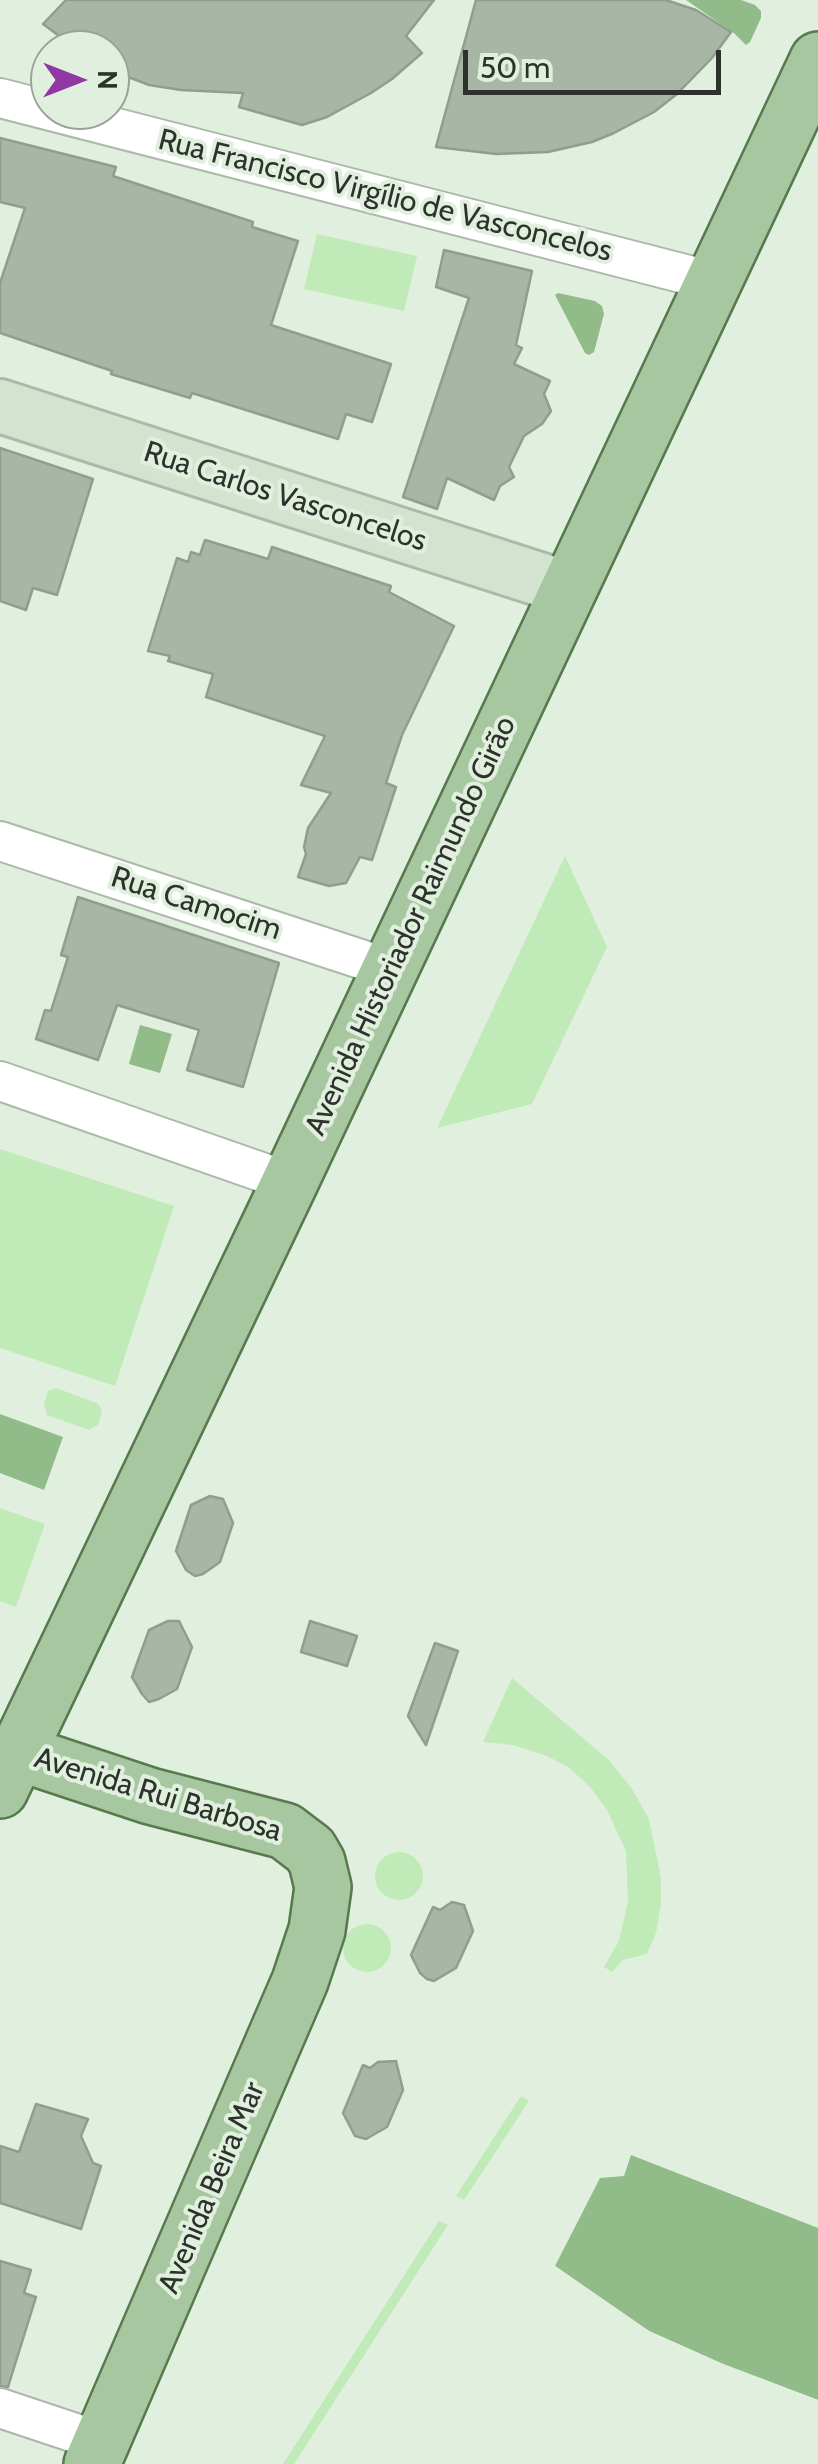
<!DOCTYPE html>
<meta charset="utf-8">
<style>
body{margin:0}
#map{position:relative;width:818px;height:2464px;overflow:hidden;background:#e1f0de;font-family:Cabin,sans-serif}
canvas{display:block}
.north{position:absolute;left:30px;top:30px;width:100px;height:100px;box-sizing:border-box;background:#e1f0de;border:2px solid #99a497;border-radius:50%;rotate:90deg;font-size:28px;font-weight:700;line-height:40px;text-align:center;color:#2d332c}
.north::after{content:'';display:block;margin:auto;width:35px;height:45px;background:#9037a3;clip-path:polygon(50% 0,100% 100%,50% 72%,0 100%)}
.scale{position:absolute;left:463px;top:50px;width:258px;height:45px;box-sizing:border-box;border:5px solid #2d332c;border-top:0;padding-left:12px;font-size:30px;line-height:35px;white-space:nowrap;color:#2d332c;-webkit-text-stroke:8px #e1f0de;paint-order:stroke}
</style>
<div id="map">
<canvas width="818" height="2464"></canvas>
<div class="north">N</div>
<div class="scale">50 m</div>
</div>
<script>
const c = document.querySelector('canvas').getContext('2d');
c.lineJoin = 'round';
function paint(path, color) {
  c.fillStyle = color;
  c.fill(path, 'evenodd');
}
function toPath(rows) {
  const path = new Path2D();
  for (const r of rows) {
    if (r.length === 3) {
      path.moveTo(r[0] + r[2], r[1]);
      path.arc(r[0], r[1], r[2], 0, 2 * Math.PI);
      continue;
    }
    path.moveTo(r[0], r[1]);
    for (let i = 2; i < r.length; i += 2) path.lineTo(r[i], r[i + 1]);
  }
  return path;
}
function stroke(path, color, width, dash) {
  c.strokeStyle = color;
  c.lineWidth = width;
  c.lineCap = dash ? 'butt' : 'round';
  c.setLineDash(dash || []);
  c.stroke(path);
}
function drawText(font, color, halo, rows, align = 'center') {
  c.font = font + ' Cabin,sans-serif';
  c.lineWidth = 8;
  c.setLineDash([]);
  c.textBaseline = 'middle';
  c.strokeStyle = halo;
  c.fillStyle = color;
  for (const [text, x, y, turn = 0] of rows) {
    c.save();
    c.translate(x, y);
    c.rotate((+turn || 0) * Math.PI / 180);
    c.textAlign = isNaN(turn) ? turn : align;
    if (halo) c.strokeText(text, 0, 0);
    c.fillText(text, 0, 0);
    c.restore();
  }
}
paint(toPath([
 [317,234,417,256,404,311,304,289],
 [565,856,607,947,532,1104,437,1128],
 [0,1149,174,1206,115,1386,0,1348],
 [56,1388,99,1404,102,1413,98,1425,89,1430,47,1415,44,1405,48,1391],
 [0,1508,45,1524,16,1607,0,1601],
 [512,1678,610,1761,632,1789,649,1819,661,1878,661,1904,656,1933,647,1954,623,1960,612,1972,604,1967,619,1941,628,1901,626,1851,607,1810,590,1787,568,1767,547,1756,513,1745,483,1742],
 [399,1876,24],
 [367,1948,24],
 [521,2096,529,2101,464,2200,456,2196],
 [439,2221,448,2225,294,2464,283,2464]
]), '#c0eab7');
paint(toPath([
 [686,0,741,0,755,5,761,11,761,18,750,42,746,45,735,34],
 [558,293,595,301,602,306,604,314,594,352,589,355,585,353,555,295],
 [140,1025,172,1034,160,1073,129,1064],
 [0,1414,63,1437,44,1490,0,1473],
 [631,2155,818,2228,818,2400,723,2364,649,2331,555,2266,600,2178,624,2176]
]), '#91bb88');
paint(toPath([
 [555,2266,649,2331,723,2364,818,2400,818,2405,722,2368,647,2335,553,2270]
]), '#e1f0de');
const building = toPath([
 [66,0,434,0,406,36,422,53,392,79,371,93,327,117,302,125,239,107,243,93,181,90,149,85,110,70,110,50,78,50,43,24,66,0],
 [476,0,666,0,696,10,731,32,712,58,677,94,654,112,614,133,592,142,548,152,496,154,436,147,476,0],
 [0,138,116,167,113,176,253,222,252,227,298,241,271,325,391,364,372,422,346,414,338,439,192,393,190,398,144,384,111,374,112,371,0,333,0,283,25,208,0,202,0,138],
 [444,250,532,271,516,345,522,348,514,364,550,381,544,394,551,411,542,424,524,436,509,467,514,477,500,486,494,500,447,478,437,509,403,497,469,298,436,287,444,250],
 [0,448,93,479,57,595,33,588,26,610,0,601,0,448],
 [205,540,268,559,272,547,391,586,389,592,454,626,402,735,386,783,396,787,372,860,360,857,346,883,329,886,298,877,306,854,304,847,308,828,331,793,301,785,325,736,206,697,213,674,168,661,170,656,148,651,177,558,188,562,191,552,200,555,205,540],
 [78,897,279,963,243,1087,187,1070,199,1030,117,1005,98,1060,36,1039,45,1010,51,1011,68,957,61,955,78,897],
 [210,1496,223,1499,233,1523,220,1562,203,1574,195,1576,186,1570,176,1551,191,1505,210,1496],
 [168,1621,179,1621,192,1647,177,1689,159,1699,149,1702,142,1694,132,1677,149,1630,168,1621],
 [310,1621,357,1636,347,1666,301,1652,310,1621],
 [435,1643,458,1651,426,1745,408,1716,435,1643],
 [452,1902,464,1905,473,1931,456,1968,434,1981,427,1979,420,1973,411,1955,433,1907,440,1910,452,1902],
 [396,2061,403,2090,387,2127,366,2139,355,2136,343,2113,363,2065,370,2068,378,2062,396,2061],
 [36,2104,88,2119,81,2136,93,2163,101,2166,81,2229,0,2203,0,2146,19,2152,36,2104],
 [0,2261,31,2270,24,2293,36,2297,8,2387,0,2386,0,2261]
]);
paint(building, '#a8b6a5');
stroke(building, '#919e8e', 2.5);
const street = toPath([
 [0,98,712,281],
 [0,841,391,969],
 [0,1081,290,1182],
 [0,2408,102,2442]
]);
const secondary = toPath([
 [0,406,570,589]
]);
const primary = toPath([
 [17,1752,150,1796,285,1831,310,1850,317,1862,323,1887,317,1930,300,1981,92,2464],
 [0,1790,290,1182,818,60]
]);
stroke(street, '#abbaa8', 42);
stroke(secondary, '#abbaa8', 58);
stroke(primary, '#567a4e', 60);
stroke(street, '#fff', 38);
stroke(secondary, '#d3e3cf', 52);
stroke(primary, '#a7c7a0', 55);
drawText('30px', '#2d332c', '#e1f0de', [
 ["Rua Francisco Virgílio de Vasconcelos",385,196,14],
 ["Rua Carlos Vasconcelos",285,497,18],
 ["Rua Camocim",196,904,18],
 ["Avenida Historiador Raimundo Girão",411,926,-65],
 ["Avenida Rui Barbosa",158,1795,17],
 ["Avenida Beira Mar",212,2188,-67]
]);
</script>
